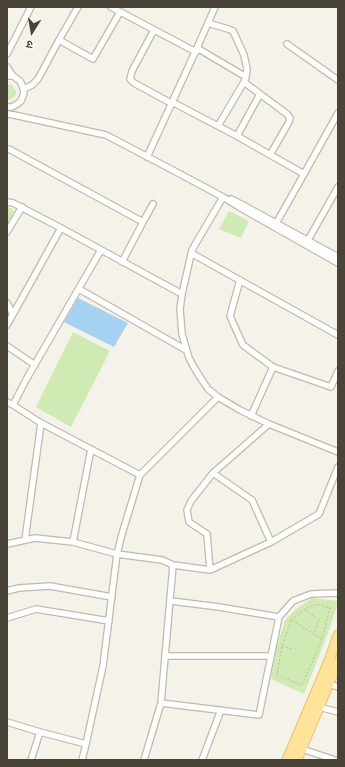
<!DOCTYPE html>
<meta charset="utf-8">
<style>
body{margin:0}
#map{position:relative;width:345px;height:767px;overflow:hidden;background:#f5f2ea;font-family:"Nunito Sans","Noto Sans Devanagari",sans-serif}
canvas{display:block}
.frame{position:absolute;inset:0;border:8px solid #4a4338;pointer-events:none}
.north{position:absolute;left:12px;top:12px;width:40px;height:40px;-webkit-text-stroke:3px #fff;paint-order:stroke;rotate:191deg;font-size:11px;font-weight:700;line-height:16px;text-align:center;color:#4a4338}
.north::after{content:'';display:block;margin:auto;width:14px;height:18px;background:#4a4338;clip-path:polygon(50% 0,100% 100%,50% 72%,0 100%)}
</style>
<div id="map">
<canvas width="345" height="767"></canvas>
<div class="frame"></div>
<div class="north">उ</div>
</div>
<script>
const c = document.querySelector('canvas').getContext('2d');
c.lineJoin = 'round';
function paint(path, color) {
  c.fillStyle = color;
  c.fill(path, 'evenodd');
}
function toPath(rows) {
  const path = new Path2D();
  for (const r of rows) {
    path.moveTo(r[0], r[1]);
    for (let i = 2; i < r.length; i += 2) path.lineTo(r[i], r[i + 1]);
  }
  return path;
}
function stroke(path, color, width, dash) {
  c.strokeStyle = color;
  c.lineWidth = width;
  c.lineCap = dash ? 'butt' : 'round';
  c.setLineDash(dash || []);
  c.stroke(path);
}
paint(toPath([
 [7,84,11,85,13,87,16,91,16,94,13,98,8,100,7,100],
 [7,207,11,208,14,212,7,225],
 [229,211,249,221,241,238,219,229],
 [73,332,110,351,71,427,36,407],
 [312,598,338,601,338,603,328,633,304,694,271,679,276,649,285,620,296,609]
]), '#d0eab3');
paint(toPath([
 [78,298,128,323,114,347,64,322]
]), '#a6d2f2');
const minor = toPath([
 [78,7,59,40,93,59,120,12],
 [111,7,196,52],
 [208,23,228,29,233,31,244,55,247,69,246,77],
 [154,30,132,71,130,79,134,83,171,103],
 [287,44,338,80],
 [7,54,31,7],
 [7,67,13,76],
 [7,76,13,76,20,81,22,85,24,93,21,101,17,104,12,107,7,107],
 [24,89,32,85,38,79,59,40],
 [260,94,287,114,290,118,289,122,270,155],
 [172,102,237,136,260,94,244,82,246,77,197,48],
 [7,114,14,115,106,135,165,166,223,197,239,207,338,263],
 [218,126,244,82],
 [237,136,304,174,274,227],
 [7,150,9,149,143,222,122,262],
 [147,157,197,48,215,7],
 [304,174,338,113],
 [231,199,241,204,338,257],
 [7,202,13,203,61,228],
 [143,222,153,204],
 [7,232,22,207],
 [307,242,338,187],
 [191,253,338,335],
 [240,280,230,316,243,345,273,367],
 [79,289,186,350],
 [7,303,13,314],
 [7,325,61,228,182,294],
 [7,346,35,365],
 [218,397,240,410,269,424,338,452],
 [7,402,13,405,27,378,101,250],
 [13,405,41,423],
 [251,416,273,367,331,387,338,371],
 [213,473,252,500,271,542],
 [25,540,41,423,140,475],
 [73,542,91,449],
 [7,544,35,538,73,542,117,554,162,560,173,565,161,703,144,760],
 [173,565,210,570,271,542,319,514,338,467],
 [210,570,207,534,189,522,187,510,191,501,213,473,269,424],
 [7,591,19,588,50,586,112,597],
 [171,601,219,607,279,617],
 [7,618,36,609,109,621],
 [165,656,270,656],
 [329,684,338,687],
 [161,703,259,715,279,617,293,601,311,594,338,593],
 [319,707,338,712],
 [7,722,40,732,86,744],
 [302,749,335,760],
 [31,760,40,732],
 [82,760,86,744,103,666,117,554,122,534,140,475,218,397,208,389,202,380,195,369,189,358,182,334,180,309,182,294,192,250,223,197],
 [202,760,221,710]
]);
const primary = toPath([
 [287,760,329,661,338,635],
 [297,760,338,662]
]);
stroke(minor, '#c1baac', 8);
stroke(primary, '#e7c267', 11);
stroke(toPath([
 [305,610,319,620,314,634],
 [291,620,305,609,317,604,330,608,322,639,302,685,277,675,282,646,291,620,322,639],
 [282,646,292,649]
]), '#c3b69d', 1, [2, 2]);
stroke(minor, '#fff', 5.5);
stroke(primary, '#ffe39a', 9);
</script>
